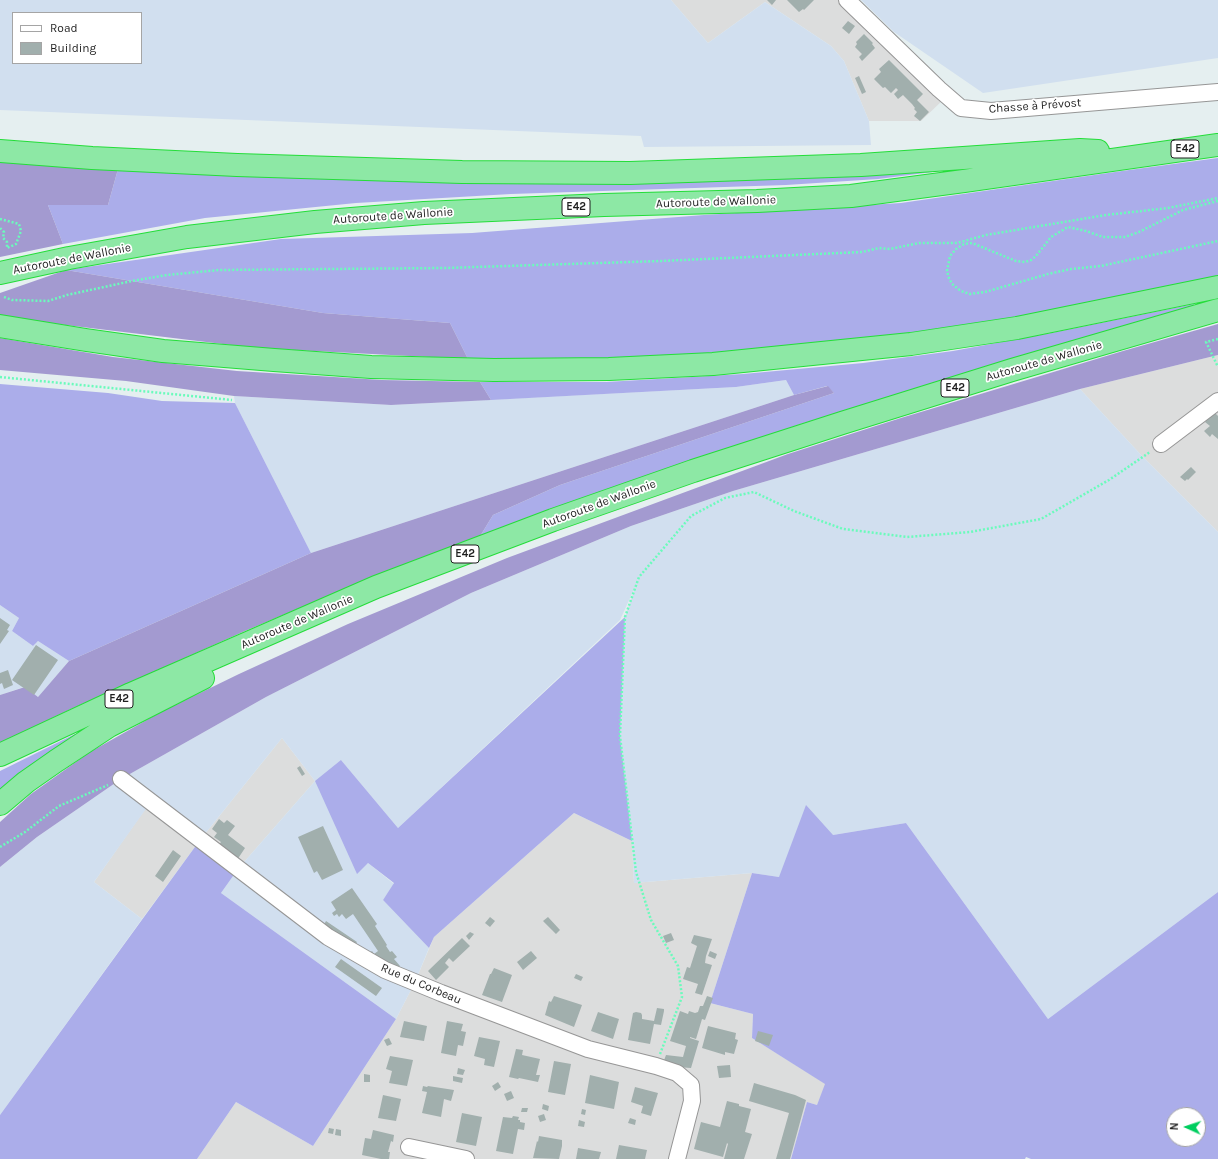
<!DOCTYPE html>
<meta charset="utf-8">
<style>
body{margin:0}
#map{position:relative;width:1218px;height:1159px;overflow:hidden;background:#e5eff0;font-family:Karla,sans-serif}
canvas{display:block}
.legend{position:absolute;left:12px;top:12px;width:130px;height:52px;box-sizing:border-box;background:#fff;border:1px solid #a5a5a5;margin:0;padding:5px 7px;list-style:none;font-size:12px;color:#1f1f1f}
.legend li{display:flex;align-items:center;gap:8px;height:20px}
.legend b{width:20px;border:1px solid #a5a5a5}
.north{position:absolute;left:1166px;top:1107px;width:40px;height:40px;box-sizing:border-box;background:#fff;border:1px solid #a5a5a5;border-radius:50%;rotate:273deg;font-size:11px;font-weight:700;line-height:16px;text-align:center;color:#1f1f1f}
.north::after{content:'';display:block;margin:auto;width:14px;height:18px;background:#00ce5f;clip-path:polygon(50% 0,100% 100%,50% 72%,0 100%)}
</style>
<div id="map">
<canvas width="1218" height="1159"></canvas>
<ul class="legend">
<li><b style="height:5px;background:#fff"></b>Road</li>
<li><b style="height:11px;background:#a1afad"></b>Building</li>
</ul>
<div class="north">N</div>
</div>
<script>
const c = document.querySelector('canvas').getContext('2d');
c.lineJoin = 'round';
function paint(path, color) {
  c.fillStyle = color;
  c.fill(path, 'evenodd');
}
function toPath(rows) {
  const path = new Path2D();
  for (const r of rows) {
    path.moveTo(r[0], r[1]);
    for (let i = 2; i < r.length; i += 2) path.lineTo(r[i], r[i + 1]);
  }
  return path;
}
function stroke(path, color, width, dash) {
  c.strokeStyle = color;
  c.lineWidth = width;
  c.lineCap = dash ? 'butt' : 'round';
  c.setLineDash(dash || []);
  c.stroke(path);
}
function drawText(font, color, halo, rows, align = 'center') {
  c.font = font + ' Karla,sans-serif';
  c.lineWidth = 3.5;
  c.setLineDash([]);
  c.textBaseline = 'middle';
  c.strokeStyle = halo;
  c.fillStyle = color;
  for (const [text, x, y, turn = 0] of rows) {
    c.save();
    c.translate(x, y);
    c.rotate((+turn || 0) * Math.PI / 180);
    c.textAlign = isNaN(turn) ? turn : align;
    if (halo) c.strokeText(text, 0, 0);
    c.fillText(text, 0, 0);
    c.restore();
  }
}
paint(toPath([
 [671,0,838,0,922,85,943,100,921,121,869,121,844,61,831,46,765,2,708,43],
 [1218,355,1218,532,1142,456,1080,389],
 [282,738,315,781,238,869,200,840,142,919,94,882,150,802,200,840],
 [574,813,632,841,634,883,752,873,710,1003,753,1014,752,1038,826,1084,817,1105,807,1102,791,1159,197,1159,236,1102,313,1146,396,1019,415,982,434,937]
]), '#dcdddd');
paint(toPath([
 [0,0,671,0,708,43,765,2,831,46,844,61,869,121,871,145,644,147,641,136,0,110],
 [13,13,141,13,141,63,13,63],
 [861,0,1218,0,1218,58,983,93,894,32],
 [786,380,794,395,311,553,235,403,234,396,391,405,736,387],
 [1080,389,1142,456,1218,532,1218,892,1048,1019,906,823,833,835,779,877,752,873,634,883,632,841,620,736,625,617,636,585,620,620,398,828,341,760,357,873,368,863,394,884,383,900,429,948,415,982,396,1019,221,893,238,869,315,781,282,738,200,840,148,806,94,882,142,919,0,1115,0,867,37,837,121,779,266,697,471,593,631,526,733,491],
 [0,605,19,618,12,631,33,646,38,641,69,661,38,697,24,687,0,695]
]), '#d1dfef');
paint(toPath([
 [1218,158,1218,279,1005,320,808,347,592,360,468,359,450,323,323,313,66,270,281,239,472,233,704,215,901,203,1122,171],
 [964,168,878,179,786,185,511,194,356,203,205,218,63,244,48,205,108,205,118,169],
 [1194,304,1194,308,804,423,479,538,493,515,560,485,834,393,827,386,794,395,786,380,736,387,491,400,480,382,606,382,743,374,863,363,953,351,1051,333],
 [0,384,108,393,162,401,235,403,311,553,69,661,38,641,33,646,12,631,19,618,0,605],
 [625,617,620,736,632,841,574,813,434,937,429,948,383,900,394,883,368,863,357,874,315,781,341,760,398,828],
 [75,734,75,736,0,794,0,771],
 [806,805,833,835,906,823,1048,1019,1218,892,1218,1159,1031,1159,1026,1157,1025,1159,791,1159,807,1102,817,1105,825,1084,752,1038,753,1014,710,1003,752,873,779,877],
 [1174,1115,1198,1115,1198,1139,1174,1139],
 [200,840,238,869,221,893,396,1019,313,1146,236,1102,197,1159,0,1159,0,1115]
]), '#abadea');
paint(toPath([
 [0,161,118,169,108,205,48,205,63,244,0,257],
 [66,270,323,313,450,323,468,359,256,348,24,320,0,315,0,293],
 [1218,324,1218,355,1080,389,733,491,631,526,471,593,266,697,121,779,37,837,0,867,0,822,31,794,90,752,161,712,239,674,348,624,507,558,788,454,901,418,1123,351],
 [0,338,113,357,237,371,382,380,480,382,491,400,391,405,234,396,126,381,0,370],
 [828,386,834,393,560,485,493,515,479,538,340,591,245,631,71,709,0,743,0,695,25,687,38,697,69,661,311,553,794,395]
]), '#a39ad0');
paint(toPath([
 [767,0,776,0,772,5],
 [787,0,814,0,804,10,803,9,799,12],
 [848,21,855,26,849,34,842,28],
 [864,34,873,43,872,44,875,48,862,61,859,57,862,54,855,47,857,44,856,42],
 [889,60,923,94,917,100,929,112,920,121,914,116,917,112,914,109,915,108,912,104,903,95,898,99,894,94,898,90,896,88,891,93,885,87,883,88,874,79,881,72,879,69],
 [859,76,866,92,862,94,855,78],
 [1214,412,1218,416,1218,439,1212,434,1210,437,1204,431,1210,426,1205,422],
 [1191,467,1196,472,1188,480,1187,479,1185,481,1180,477],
 [0,618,10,625,7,630,9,631,0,644],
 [36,645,58,660,34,695,12,680],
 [8,670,13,685,4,689,2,683,0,684,0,673],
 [300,766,305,774,302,776,297,768],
 [219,819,224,823,227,820,235,826,228,835,245,848,235,863,216,849,221,842,214,837,217,833,212,829],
 [323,826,343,870,322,880,317,871,314,873,298,837],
 [173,850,181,856,163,882,155,876],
 [352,888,377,924,375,926,387,945,386,946,390,952,392,951,397,957,394,959,400,966,393,971,365,957,372,951,374,954,378,951,353,914,346,919,342,914,339,917,337,914,334,916,332,913,336,910,331,902],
 [490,917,495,921,490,927,485,923],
 [548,917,560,930,556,934,543,921],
 [326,921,357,942,351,951,321,930],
 [470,932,474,934,469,940,466,936],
 [671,933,674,940,666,943,663,936],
 [694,935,712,939,706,956,705,963,712,965,702,995,695,993,698,984,683,979,687,967,690,968,697,946,691,943],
 [462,938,470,946,453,962,449,958,445,963,449,967,436,980,428,971],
 [531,951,537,958,523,970,517,962],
 [710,951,717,954,715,959,708,956],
 [341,959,382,988,376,996,335,967],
 [494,968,512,975,502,1002,482,995,490,974,491,974],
 [576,974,583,977,581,981,574,978],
 [554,996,582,1005,574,1027,545,1015,549,1001,551,1002],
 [707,996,713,998,705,1020,702,1019,696,1039,690,1037,690,1038,699,1041,691,1068,662,1066,666,1055,683,1057,686,1046,670,1041,680,1011,688,1014,689,1011,695,1013,698,1012,700,1006,703,1006],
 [657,1008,664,1009,664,1011,661,1025,654,1024,650,1044,628,1040,633,1013,636,1012,641,1013,642,1015,642,1019,654,1021],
 [598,1012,619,1019,613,1039,591,1031],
 [404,1021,427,1026,424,1041,400,1037],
 [447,1021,463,1024,461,1031,466,1032,463,1046,458,1045,456,1056,441,1053],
 [708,1026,736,1033,735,1039,738,1040,734,1054,725,1052,725,1055,702,1048],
 [758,1031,773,1035,769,1046,755,1041],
 [479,1037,500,1041,494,1067,484,1065,485,1059,474,1056],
 [389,1038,392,1044,387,1046,384,1040],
 [516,1049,523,1050,522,1055,540,1059,536,1075,540,1075,538,1082,519,1078,518,1079,509,1077],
 [390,1056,413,1060,407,1086,389,1083,392,1071,386,1069],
 [554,1061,571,1064,565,1095,548,1092],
 [730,1065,731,1077,719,1078,717,1066],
 [458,1068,465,1070,463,1075,457,1074],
 [364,1074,370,1075,370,1082,364,1082],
 [590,1075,619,1082,614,1109,585,1103],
 [453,1076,463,1078,462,1083,453,1081],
 [498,1082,501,1087,495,1091,492,1086],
 [754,1083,795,1095,806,1100,790,1159,776,1159,789,1113,749,1101],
 [423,1086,427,1087,428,1086,454,1090,451,1101,444,1099,441,1117,422,1113,427,1092,422,1091],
 [635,1087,658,1093,651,1116,641,1113,643,1106,631,1102],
 [511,1091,514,1098,507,1101,504,1094],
 [383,1095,401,1099,396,1121,378,1118],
 [727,1101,739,1104,739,1106,751,1109,745,1132,752,1134,744,1159,724,1159,728,1144,727,1143,723,1157,694,1149,701,1122,720,1127],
 [543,1104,549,1106,548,1111,542,1109],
 [522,1108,528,1108,527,1112,521,1112],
 [582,1109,586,1110,585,1115,581,1114],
 [462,1113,482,1117,476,1146,456,1142],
 [544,1114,546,1120,540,1122,538,1116],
 [513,1116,519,1117,518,1120,520,1120,520,1122,525,1123,524,1130,518,1129,513,1154,496,1151,503,1117,512,1118],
 [630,1118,636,1120,635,1125,628,1123],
 [579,1120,585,1122,584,1127,578,1126],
 [329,1128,334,1129,333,1134,328,1133],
 [336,1129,341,1130,341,1136,335,1135],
 [373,1130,394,1135,393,1142,391,1141,388,1152,390,1152,389,1159,381,1159,362,1155,365,1138,371,1139],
 [539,1136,562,1140,562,1146,559,1159,533,1158,537,1141,538,1142],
 [619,1145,647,1150,645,1159,616,1159],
 [578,1148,601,1152,599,1159,576,1159]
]), '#a1afad');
const minor = toPath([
 [847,0,939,89,961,108,991,111,1218,92],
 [1161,444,1218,401],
 [121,779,328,937,385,970,441,993,588,1049,656,1066,677,1073,691,1085,692,1101,677,1159],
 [409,1147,466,1159]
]);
const motorway = toPath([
 [0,151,92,158,237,165,462,172,630,173,861,165,1080,150,1098,151],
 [0,273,69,258,187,237,315,222,424,213,604,205,757,201,851,196,964,181,1218,145],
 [0,326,86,340,163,351,274,360,371,367,494,370,609,369,713,364,911,344,1017,328,1218,287],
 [0,755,131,694,376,587,553,520,693,471,842,423,1012,370,1218,310],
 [0,804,26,782,56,761,109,726,203,678]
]);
stroke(minor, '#969696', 18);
stroke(motorway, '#24dd39', 24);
stroke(toPath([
 [1218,201,1183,210,1139,232,1125,237,1103,237,1086,231,1068,227,1051,237,1036,256,1031,260,1025,262,1016,261,972,243,964,244,956,249,950,256,947,271,949,278,952,284,961,291,970,294,985,292,1048,274,1071,269,1101,266,1218,241],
 [0,219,19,224,21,231,16,244,7,248,7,242,3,238,4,232,0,228],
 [4,297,12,300,48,301,67,295,132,281,167,275,219,270,445,268,661,261,862,252,879,248,890,249,919,243,957,243,986,235,1106,215,1168,208,1218,198],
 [1218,339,1206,342,1218,367],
 [0,377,232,400],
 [0,847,25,832,59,806,108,785],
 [660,1054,682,997,678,966,651,920,636,872,620,736,625,617,639,577,691,516,725,498,754,492,794,511,843,529,907,537,970,532,1041,519,1109,480,1150,452]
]), '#6bfbbc', 2.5, [2, 2]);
stroke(minor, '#fff', 16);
stroke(motorway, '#8de8a5', 22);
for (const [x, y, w] of [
 [1185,149,28],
 [576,207,28],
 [955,388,28],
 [465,554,28],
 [119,699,28]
]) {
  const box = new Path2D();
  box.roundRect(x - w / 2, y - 9, w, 18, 3);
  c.fillStyle = '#fff';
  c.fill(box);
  stroke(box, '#1f1f1f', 1);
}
drawText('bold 11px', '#1f1f1f', null, [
 ["E42",1185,149],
 ["E42",576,207],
 ["E42",955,388],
 ["E42",465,554],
 ["E42",119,699]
]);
drawText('12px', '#1f1f1f', '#fff', [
 ["Chasse à Prévost",1035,106,-4],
 ["Autoroute de Wallonie",716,202,-2],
 ["Autoroute de Wallonie",393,216,-4],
 ["Autoroute de Wallonie",72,259,-11],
 ["Autoroute de Wallonie",1044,361,-16],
 ["Autoroute de Wallonie",599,504,-20],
 ["Autoroute de Wallonie",297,622,-23],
 ["Rue du Corbeau",421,984,23]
]);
</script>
